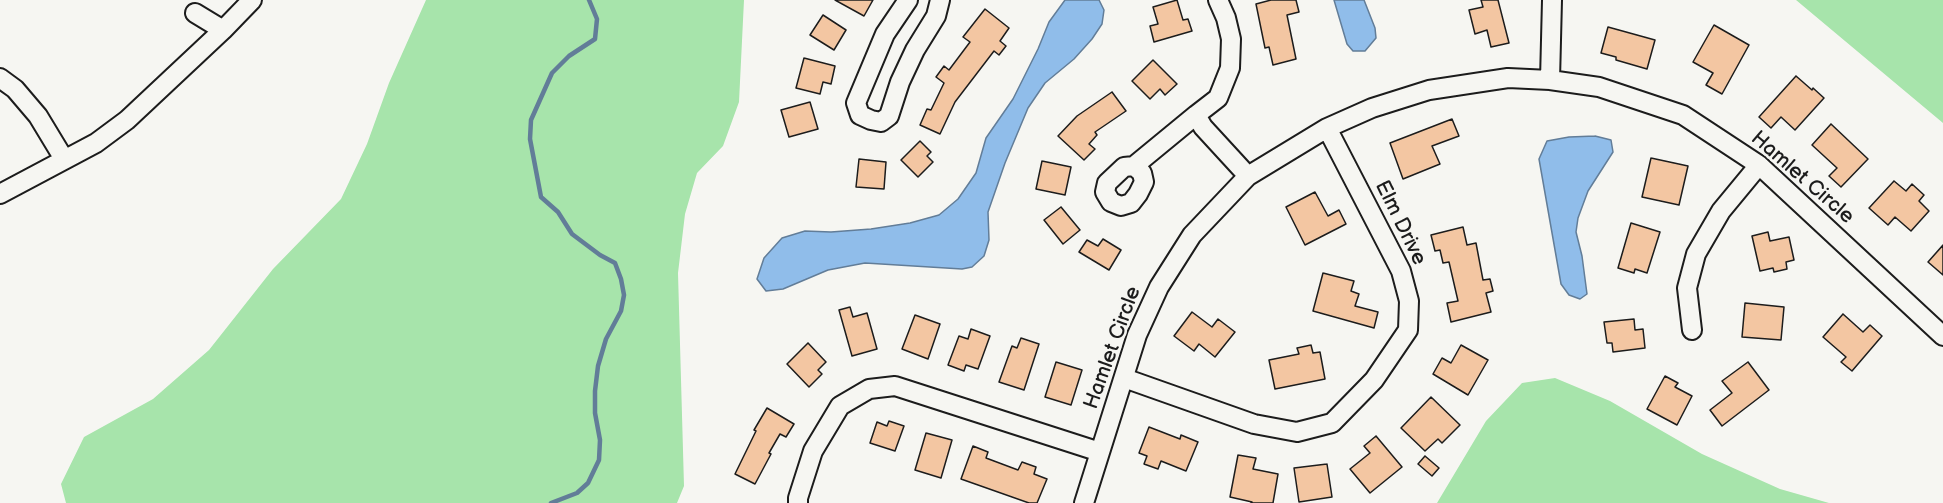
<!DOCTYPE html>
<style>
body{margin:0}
canvas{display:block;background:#f6f6f2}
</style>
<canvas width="1943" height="503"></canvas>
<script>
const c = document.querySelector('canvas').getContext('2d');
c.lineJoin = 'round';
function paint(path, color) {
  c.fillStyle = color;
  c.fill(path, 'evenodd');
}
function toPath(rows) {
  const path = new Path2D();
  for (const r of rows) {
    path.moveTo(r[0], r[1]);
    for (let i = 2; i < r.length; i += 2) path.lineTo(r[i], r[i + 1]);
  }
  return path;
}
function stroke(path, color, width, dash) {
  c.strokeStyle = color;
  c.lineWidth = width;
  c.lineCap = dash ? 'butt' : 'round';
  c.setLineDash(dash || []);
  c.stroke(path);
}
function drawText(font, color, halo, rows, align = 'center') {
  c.font = font + ' "Balsamiq Sans",sans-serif';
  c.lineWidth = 5;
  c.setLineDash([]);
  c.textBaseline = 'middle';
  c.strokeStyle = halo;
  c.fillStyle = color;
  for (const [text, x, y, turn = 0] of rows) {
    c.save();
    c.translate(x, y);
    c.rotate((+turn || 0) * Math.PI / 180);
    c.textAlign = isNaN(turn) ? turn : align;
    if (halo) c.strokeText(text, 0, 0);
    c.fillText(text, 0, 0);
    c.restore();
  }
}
paint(toPath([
 [426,0,744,0,739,102,723,146,697,173,685,214,678,273,684,486,677,503,66,503,61,484,84,437,153,399,209,350,273,269,341,199,367,144,389,83],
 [1796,0,1943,0,1943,123],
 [1555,378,1610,401,1702,454,1780,489,1829,503,1437,503,1486,421,1522,383]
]), '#a7e4ab');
const water = toPath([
 [1065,0,1099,0,1104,10,1102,24,1092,39,1074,59,1045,83,1028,108,1005,163,988,212,989,240,984,256,972,267,962,269,865,263,828,270,783,289,766,291,757,279,764,258,782,238,805,231,831,232,871,229,910,223,939,215,958,199,976,173,986,138,1013,99,1038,49,1049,22,1065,0],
 [1334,0,1364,0,1375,28,1376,38,1365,51,1353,51,1347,44,1334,0],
 [1595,136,1611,140,1613,152,1588,191,1578,218,1576,232,1582,256,1587,294,1580,299,1569,295,1561,284,1539,159,1547,141,1569,137,1595,136]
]);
paint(water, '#90bdea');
stroke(water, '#627d98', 1.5);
stroke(toPath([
 [551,503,577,493,588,483,599,460,600,440,595,413,595,391,598,366,606,339,621,311,624,295,621,279,615,263,600,255,572,234,558,212,541,197,530,139,531,120,552,73,569,56,595,39,597,19,589,0]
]), '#627d98', 4.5);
const building = toPath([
 [835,0,873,0,864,16,835,0],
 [1177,0,1183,20,1188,19,1192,31,1154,42,1150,26,1158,24,1153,7,1177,0],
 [1271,0,1296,0,1299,12,1287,15,1296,59,1273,65,1269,47,1265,48,1256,4,1271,0],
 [1481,0,1498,0,1509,43,1491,47,1487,30,1475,34,1469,10,1483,7,1481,0],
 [985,9,1009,28,1000,41,1006,46,999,55,994,51,955,102,940,134,920,125,927,109,931,110,944,83,936,77,944,66,949,70,970,42,963,37,985,9],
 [823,15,846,30,834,50,810,35,823,15],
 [1714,25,1749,45,1722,94,1706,85,1713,73,1693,62,1714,25],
 [1608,27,1655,40,1647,69,1616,60,1616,57,1601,53,1608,27],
 [804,58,835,66,831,84,823,82,820,94,796,88,804,58],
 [1153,60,1177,84,1165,95,1160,89,1150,99,1132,81,1153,60],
 [1796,76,1812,90,1813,88,1824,98,1795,130,1781,117,1771,128,1759,117,1796,76],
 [1112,92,1126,111,1095,132,1097,135,1089,144,1095,149,1084,160,1058,136,1077,116,1112,92],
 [810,102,818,129,789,137,781,110,810,102],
 [1452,119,1459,136,1432,146,1440,164,1403,179,1390,143,1452,119],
 [1831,124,1868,159,1841,187,1829,176,1837,168,1812,145,1831,124],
 [920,141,931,152,927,156,933,162,918,177,901,160,920,141],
 [1651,158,1688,166,1679,205,1642,197,1651,158],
 [859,159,886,162,884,189,856,187,859,159],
 [1042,161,1071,167,1065,195,1036,189,1042,161],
 [1894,181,1906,191,1912,184,1924,195,1919,201,1929,211,1911,231,1895,217,1888,225,1869,208,1894,181],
 [1315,192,1328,216,1339,210,1346,224,1305,245,1286,207,1315,192],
 [1061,207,1080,230,1063,244,1044,220,1061,207],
 [1631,223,1660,232,1647,273,1635,269,1634,273,1618,268,1631,223],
 [1463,227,1467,245,1476,243,1483,280,1490,279,1493,291,1486,293,1491,312,1451,322,1447,303,1458,301,1449,262,1443,263,1440,250,1435,251,1431,235,1463,227],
 [1768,232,1770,241,1789,237,1794,260,1786,262,1787,269,1774,272,1773,268,1760,271,1752,236,1768,232],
 [1103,239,1121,250,1109,270,1079,252,1087,240,1098,246,1103,239],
 [1943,245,1943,275,1928,262,1943,245],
 [1323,273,1354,281,1351,291,1359,294,1355,306,1378,312,1374,328,1313,311,1323,273],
 [1745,303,1784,307,1781,340,1742,337,1745,303],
 [850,307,853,317,867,313,877,349,852,356,839,310,850,307],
 [1192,312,1212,327,1218,319,1235,332,1215,357,1199,344,1194,351,1174,336,1192,312],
 [1843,314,1863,332,1870,325,1882,336,1852,371,1841,362,1846,357,1823,337,1843,314],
 [915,315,940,324,928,359,902,349,915,315],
 [1634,319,1635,330,1643,329,1645,348,1613,352,1612,343,1607,343,1604,322,1634,319],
 [971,329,990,336,978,369,966,365,964,371,948,365,959,336,968,339,971,329],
 [1021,338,1039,344,1024,390,999,382,1012,346,1017,348,1021,338],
 [808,343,826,362,818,370,822,374,809,387,787,364,808,343],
 [1311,345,1313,353,1320,352,1325,379,1275,389,1269,360,1299,354,1297,348,1311,345],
 [1461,345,1488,360,1468,395,1433,374,1442,358,1451,363,1461,345],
 [1056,362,1082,370,1071,405,1045,397,1056,362],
 [1748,362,1769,390,1722,426,1710,410,1732,393,1722,381,1748,362],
 [1665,376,1678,383,1675,387,1692,396,1677,425,1647,409,1665,376],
 [1431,397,1460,425,1442,443,1438,439,1425,451,1401,428,1431,397],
 [767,408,794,424,786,437,780,434,769,453,771,454,755,484,735,474,756,431,754,430,767,408],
 [889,421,904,426,895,451,870,443,877,422,887,426,889,421],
 [1149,427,1180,439,1181,435,1198,442,1186,471,1161,461,1158,469,1144,464,1147,456,1139,453,1149,427],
 [926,433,952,440,941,478,915,470,926,433],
 [1376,436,1402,467,1370,493,1350,469,1370,453,1364,446,1376,436],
 [973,446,988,452,986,458,1018,470,1022,462,1036,467,1034,474,1047,479,1037,503,1029,503,961,479,973,446],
 [1238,455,1256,458,1253,469,1278,474,1273,503,1251,503,1252,502,1230,497,1238,455],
 [1425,456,1439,468,1432,476,1418,464,1425,456],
 [1327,464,1332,497,1299,502,1294,468,1327,464]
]);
paint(building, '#f3c6a2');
stroke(building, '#1c1c1c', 1.5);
const minor = toPath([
 [908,0,885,34,856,103,860,115,871,120,881,122,889,116,900,82,915,50,936,16,940,0],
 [1218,0,1226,18,1231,39,1230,68,1218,98,1196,115,1203,127,1248,176],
 [195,13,223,30],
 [0,78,15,89,38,116,64,159],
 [1550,80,1552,0],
 [1134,166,1142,173,1144,182,1138,194,1131,203,1121,206,1111,202,1105,192,1107,183,1124,167,1134,166],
 [1134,166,1196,115],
 [0,194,96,143,127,120,223,30,252,0],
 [1692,330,1687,288,1696,254,1721,211,1759,165],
 [1124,378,1254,424,1297,432,1332,423,1374,380,1408,330,1409,301,1401,271,1327,128],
 [798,503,798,498,813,451,840,406,869,389,895,386,1100,452],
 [1084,503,1137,335,1159,287,1192,235,1248,176,1327,128,1372,108,1429,90,1508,78,1550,80,1599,87,1683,115,1759,165,1943,336]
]);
stroke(minor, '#1c1c1c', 22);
stroke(minor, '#f6f6f2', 18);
drawText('21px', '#1c1c1c', '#f6f6f2', [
 ["Hamlet Circle",1802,178,41],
 ["Elm Drive",1400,223,64],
 ["Hamlet Circle",1113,348,-70]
]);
</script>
